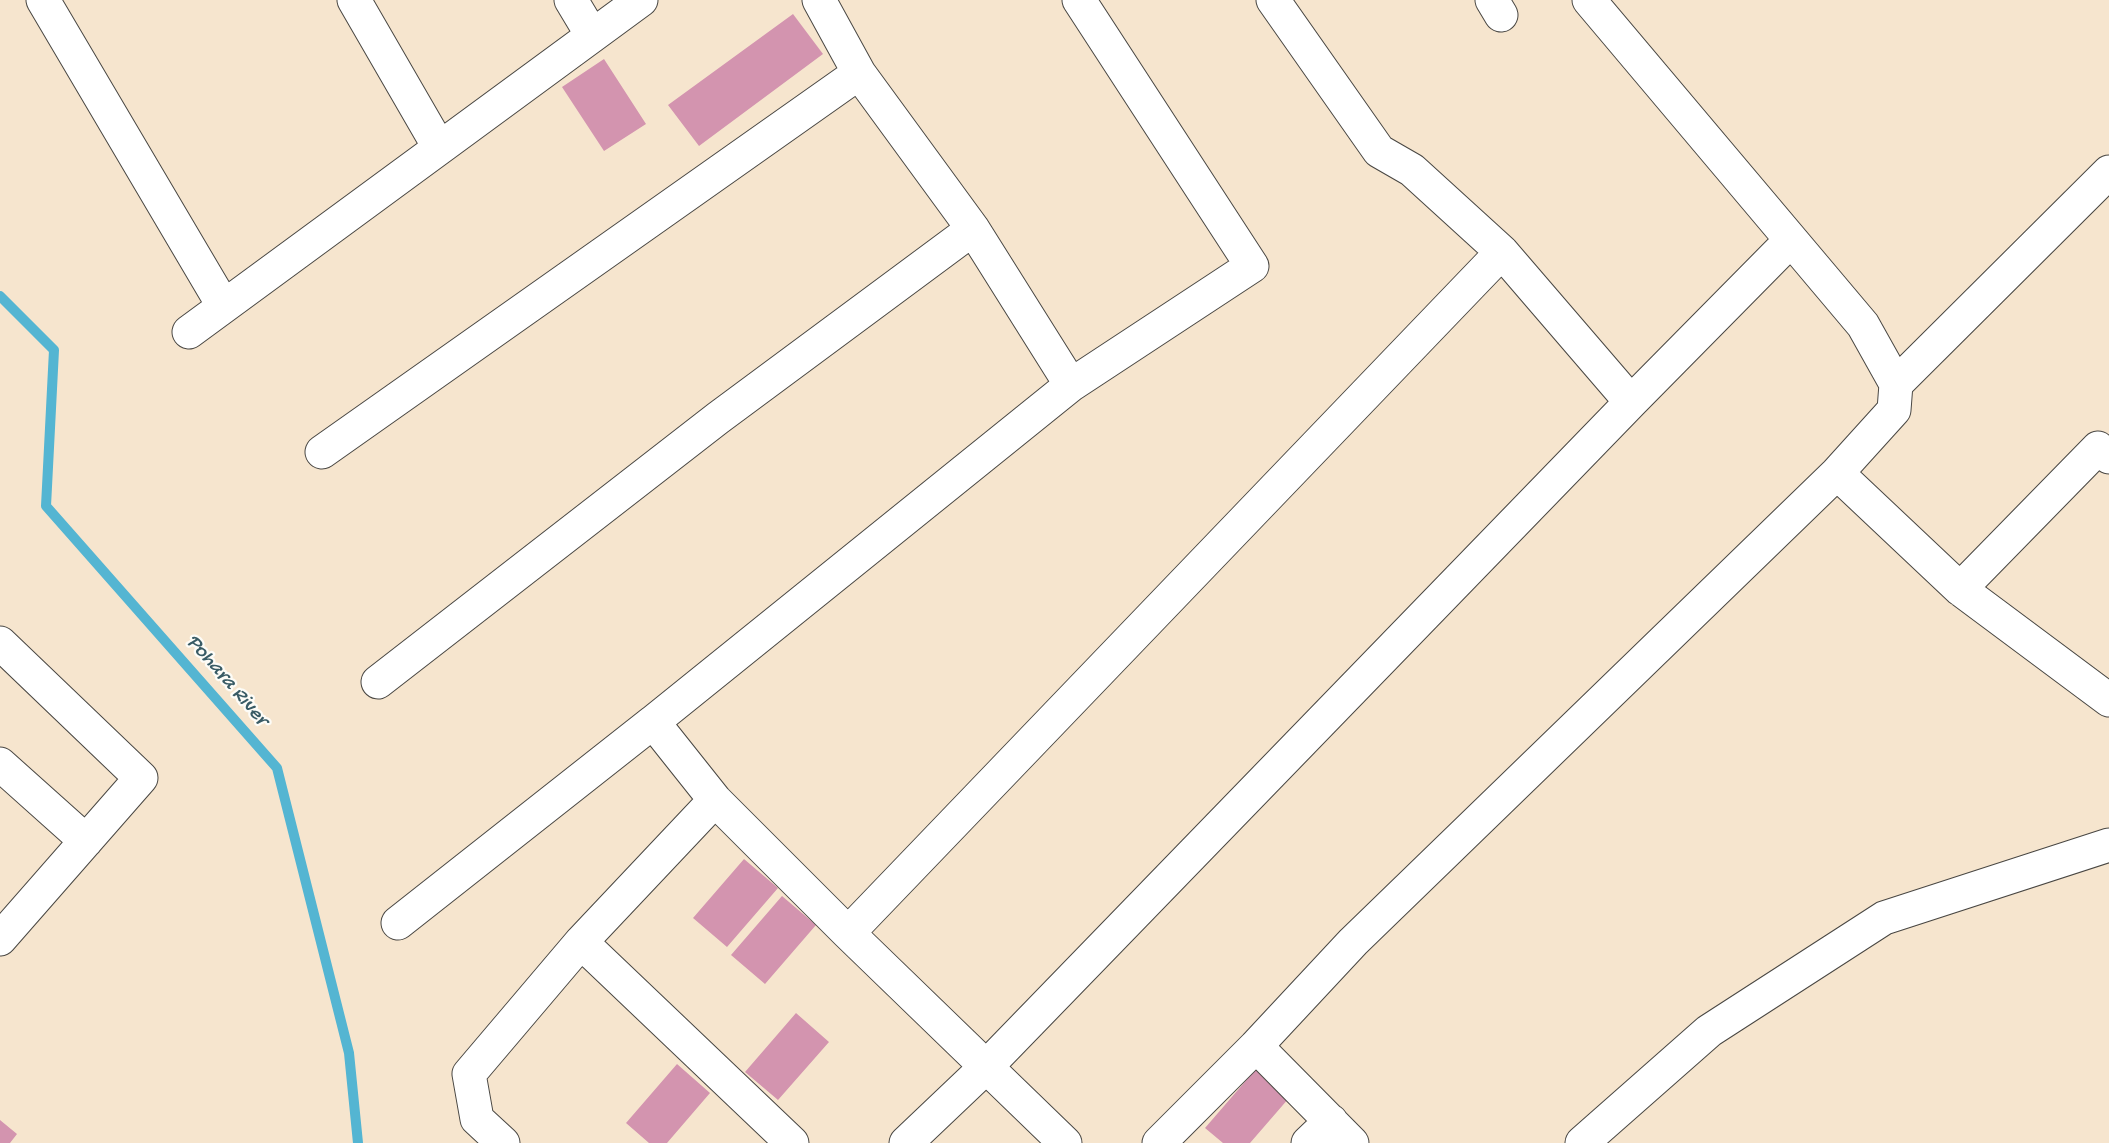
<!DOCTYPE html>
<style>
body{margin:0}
canvas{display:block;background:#f6e5ce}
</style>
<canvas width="2109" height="1143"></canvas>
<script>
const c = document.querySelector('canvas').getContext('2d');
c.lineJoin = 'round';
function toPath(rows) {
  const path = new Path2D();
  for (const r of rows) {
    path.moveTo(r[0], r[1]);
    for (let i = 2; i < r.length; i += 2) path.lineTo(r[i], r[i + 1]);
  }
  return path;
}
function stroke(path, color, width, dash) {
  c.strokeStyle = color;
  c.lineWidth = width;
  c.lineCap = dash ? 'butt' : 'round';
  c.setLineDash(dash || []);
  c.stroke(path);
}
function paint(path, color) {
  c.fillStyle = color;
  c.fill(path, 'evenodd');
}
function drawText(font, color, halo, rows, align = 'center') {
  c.font = font + ' "Gochi Hand",sans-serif';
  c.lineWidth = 4.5;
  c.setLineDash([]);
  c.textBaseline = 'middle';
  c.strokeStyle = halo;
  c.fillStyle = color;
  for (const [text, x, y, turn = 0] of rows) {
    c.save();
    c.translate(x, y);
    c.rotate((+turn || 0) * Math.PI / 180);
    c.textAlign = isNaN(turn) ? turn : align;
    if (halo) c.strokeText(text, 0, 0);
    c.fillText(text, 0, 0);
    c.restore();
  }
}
stroke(toPath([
 [0,296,54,350,46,506,277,768,349,1053,358,1143]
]), '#54b5d2', 10);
paint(toPath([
 [793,14,823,54,699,146,668,105],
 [604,59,646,124,604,151,562,87],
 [744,859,778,888,727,947,693,918],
 [782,896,816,925,765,984,731,955],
 [796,1013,829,1042,778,1100,745,1072],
 [677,1064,710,1093,667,1143,649,1143,626,1123],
 [1256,1069,1289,1098,1250,1143,1223,1143,1205,1128],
 [0,1120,17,1134,10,1143,0,1143]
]), '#d394af');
const minor = toPath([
 [43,0,223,305],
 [354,0,439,147],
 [571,0,592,35],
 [819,0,859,73,973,229,1071,385,653,722,715,800,848,933,1065,1143],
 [1273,0,1379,151,1412,170,1502,252],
 [1492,0,1501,15],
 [189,332,641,0],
 [1896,384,2109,172],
 [1071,385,1252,266,1079,0],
 [322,452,859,73],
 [1837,473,1960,589,2109,700],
 [1960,589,2098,448,2109,457],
 [0,643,141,778,0,939],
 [378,682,718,418,973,229],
 [0,764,86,841],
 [398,923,653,722],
 [848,933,1502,252,1631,402],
 [581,942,792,1143],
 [1256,1046,1353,942,1837,473,1894,410,1896,384,1863,325,1589,0],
 [503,1143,477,1119,469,1074,581,942,715,800],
 [906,1143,987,1066,1631,402,1791,240],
 [1159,1143,1256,1046,1352,1143],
 [1308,1143,1331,1121],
 [1582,1143,1709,1031,1884,918,2109,845]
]);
stroke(minor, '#494743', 35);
stroke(minor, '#fff', 33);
drawText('italic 21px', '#395b65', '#fdfcf7', [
 ["Pohara River",226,681,49]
]);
</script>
